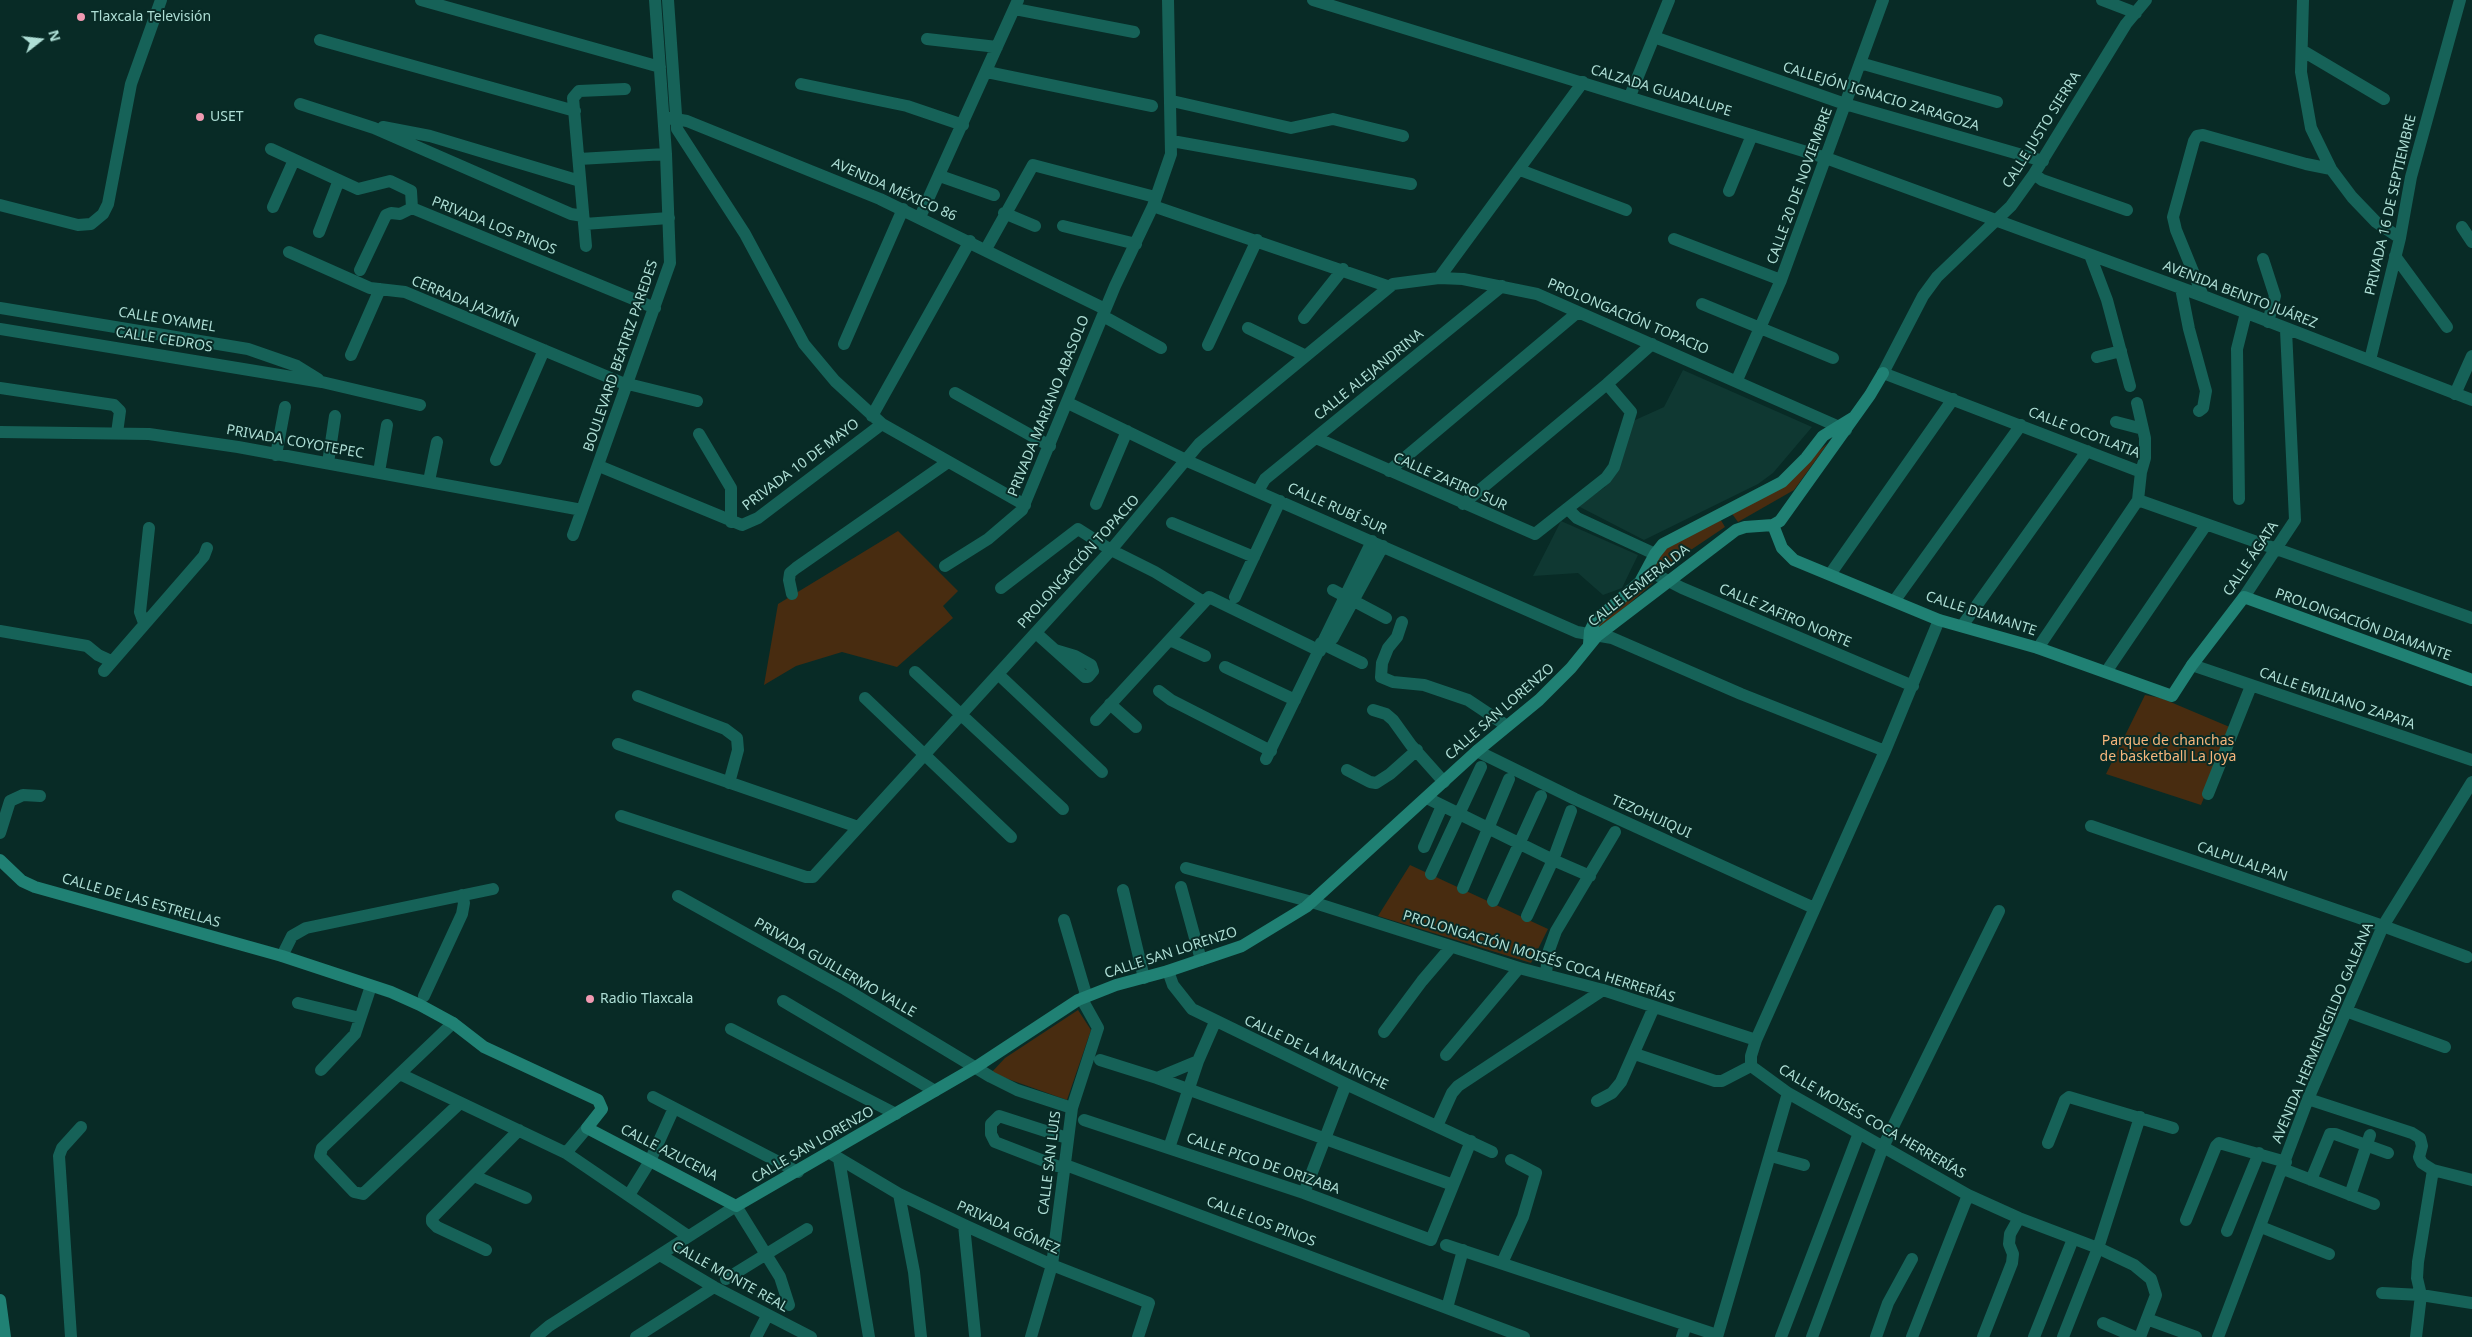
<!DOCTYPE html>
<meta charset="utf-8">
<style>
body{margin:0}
#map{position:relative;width:2472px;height:1337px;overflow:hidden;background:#082b26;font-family:"Noto Sans",sans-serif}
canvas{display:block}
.north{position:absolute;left:15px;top:15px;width:50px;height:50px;-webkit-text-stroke:4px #082b26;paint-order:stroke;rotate:74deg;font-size:14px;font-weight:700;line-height:20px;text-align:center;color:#aeded5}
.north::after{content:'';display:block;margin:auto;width:18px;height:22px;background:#aeded5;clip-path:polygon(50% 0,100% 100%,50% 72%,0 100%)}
</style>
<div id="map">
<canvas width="2472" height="1337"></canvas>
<div class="north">N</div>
</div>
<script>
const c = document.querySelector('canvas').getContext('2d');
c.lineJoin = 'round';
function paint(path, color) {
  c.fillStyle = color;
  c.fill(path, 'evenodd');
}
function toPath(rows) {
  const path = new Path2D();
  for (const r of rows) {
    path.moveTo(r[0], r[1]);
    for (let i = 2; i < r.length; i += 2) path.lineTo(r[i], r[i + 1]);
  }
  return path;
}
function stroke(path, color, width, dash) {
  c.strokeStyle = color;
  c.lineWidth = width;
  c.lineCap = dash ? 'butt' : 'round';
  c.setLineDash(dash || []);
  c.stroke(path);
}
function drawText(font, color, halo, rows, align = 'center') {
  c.font = font + ' "Noto Sans",sans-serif';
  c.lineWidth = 4;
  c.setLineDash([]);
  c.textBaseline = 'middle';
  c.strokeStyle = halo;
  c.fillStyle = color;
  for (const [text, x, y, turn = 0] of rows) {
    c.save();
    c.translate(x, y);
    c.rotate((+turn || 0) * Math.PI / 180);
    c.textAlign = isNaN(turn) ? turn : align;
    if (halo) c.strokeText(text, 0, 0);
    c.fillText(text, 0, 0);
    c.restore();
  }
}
paint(toPath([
 [1683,370,1812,427,1773,473,1758,484,1644,540,1578,506,1605,487,1633,421,1664,407],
 [1561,521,1638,555,1622,588,1603,595,1578,573,1533,576]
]), '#0f3832');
paint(toPath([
 [1828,443,1794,490,1738,522,1730,511,1789,476],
 [1719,517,1725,527,1661,570,1652,564,1657,553],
 [898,531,958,591,943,606,953,618,897,667,842,652,796,666,764,685,778,604],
 [1642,578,1653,583,1599,630,1593,621],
 [2145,695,2161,698,2232,728,2201,805,2106,774],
 [1410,865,1548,929,1531,963,1378,916],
 [1078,1010,1091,1030,1067,1100,991,1073,1005,1058]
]), '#482c10');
stroke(toPath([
 [421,0,660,67],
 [668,0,677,129,745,234,804,344,835,381,882,424,1025,505],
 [1313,0,1826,158,2203,296,2472,400],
 [2102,0,2136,13],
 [2303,0,2301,72,2311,128,2331,169,2352,197,2376,222,2400,238],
 [1015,9,1134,32],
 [1654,37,1845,104,2043,161],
 [927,39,997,47],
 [320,40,575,111],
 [2303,51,2384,99],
 [1860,63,1997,102],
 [987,72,1152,106],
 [801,84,907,106,963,125],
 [1630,96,1669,0],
 [1172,101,1291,128,1333,119,1403,136],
 [300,104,374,128,571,214,583,216],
 [669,118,687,121,880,199,1105,309],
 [383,127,430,136,580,181],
 [1172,141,1411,184],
 [271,149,358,189,390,181,411,191,412,208],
 [579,159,666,154],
 [1520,170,1626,210],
 [2034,174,2042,180,2127,210],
 [940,176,994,195],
 [1729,191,1752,135],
 [0,205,78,225,91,224,103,214,108,204,131,84,161,0],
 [1153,206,1387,286],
 [273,207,294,160],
 [412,208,655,308],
 [1004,213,1035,226],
 [920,217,1018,0],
 [584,224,669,218],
 [1063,226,1136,244],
 [2462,227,2472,242],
 [319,232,339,180],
 [1674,239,1781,280],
 [586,246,573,98,579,91,625,89],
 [986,249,1033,165,1155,197],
 [289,252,370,288,405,292,620,382,697,401],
 [2090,255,2107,300,2130,386],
 [2395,256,2447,327],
 [2263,259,2275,296,2268,322],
 [360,270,386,215,391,213,400,214,412,208],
 [1439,278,1583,82],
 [2181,288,2189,329,2206,391,2203,408,2199,411],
 [2203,296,2176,230,2173,217,2194,141,2197,136,2203,135,2306,164,2331,169],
 [1702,304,1833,358],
 [0,308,248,349,297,366,318,379],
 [1103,316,1161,348],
 [1304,318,1343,269],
 [1248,328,1306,356],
 [0,329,322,382,420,405],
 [844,344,903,209],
 [1208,345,1257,240],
 [351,355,380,289],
 [2097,357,2121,351],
 [2370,360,2400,238,2411,177,2460,0],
 [1737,380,1781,280,1883,0],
 [0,388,114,405,120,411,117,433],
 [955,393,1050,446],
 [2455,394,2472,356],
 [1068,403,1192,463,1577,632,1612,638,1741,694,1885,751],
 [872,416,970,241],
 [2116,422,2143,429],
 [0,432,149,434,238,447,582,510],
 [699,434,731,488,731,522],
 [1316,438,1535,534,1606,478,1614,467,1631,412,1607,384],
 [276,455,285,407],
 [496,460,544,350],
 [328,463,335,416],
 [599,466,742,525,758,518,882,424],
 [1389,471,1578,312],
 [379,472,387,425],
 [2141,472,1883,373,1923,296,1937,277,2011,206,2034,174,2126,24,2146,0],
 [429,481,437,442],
 [1258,491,1265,479,1502,286],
 [2239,499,2237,349,2246,313],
 [2138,500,2472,618],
 [1096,504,1127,431],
 [1463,504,1607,384,1652,344],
 [1568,509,1577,518,1655,554],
 [1172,523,1254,557],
 [573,535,670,263,666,154,655,0],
 [945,566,988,539,1022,510,1115,286,1153,206,1171,154,1168,0],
 [1647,570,1682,588,1913,686],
 [1831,573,1953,399],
 [1001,588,1078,529,1111,550,1155,572,1204,602],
 [1333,590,1386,618],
 [792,594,789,580,790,573,796,568,948,462],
 [1235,597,1280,501],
 [2244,597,2295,520,2286,330],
 [1895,600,2021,425],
 [1939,620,1885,751,1756,1040,1751,1056,1751,1066,1788,1093,1968,1195,2019,1218,2098,1248,2134,1265,2151,1279,2156,1295,2140,1337],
 [1402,622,1397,637,1388,648,1382,663,1381,677,1393,682,1424,685,1468,700,1507,726],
 [144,623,140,612,149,528],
 [1962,626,2087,451],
 [0,631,87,646,98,655,111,661],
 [1036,633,1085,677,1088,677,1093,671,1091,665,1075,656,1055,650],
 [1170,640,1205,656],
 [1321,643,1362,663],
 [1321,648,1333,638,1383,546],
 [2038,648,2138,500,2141,472,2145,458,2145,438,2137,403],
 [2192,665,2472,760],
 [1225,667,1295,700],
 [104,671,204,556,207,548],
 [915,672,1063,809],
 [2106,672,2206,525],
 [998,674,1102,772],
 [1159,691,1171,700,1271,751],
 [638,696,725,729,737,738,738,750,729,783],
 [865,698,1011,837],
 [1110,704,1136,727],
 [1373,710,1386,714,1393,720,1411,745,1444,782],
 [1096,720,1209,597,1320,651],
 [618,744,858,827],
 [1477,751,1575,799,1814,908],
 [1266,759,1372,541],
 [1347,770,1370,782,1376,783,1390,774,1417,750],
 [2208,794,2251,686],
 [1427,798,1553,860,1590,876],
 [621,816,806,877,813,877,1111,550,1199,444,1393,284,1439,278,1463,279,1537,294,1846,430],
 [2091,826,2383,926,2467,957],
 [0,833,10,801,23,795,40,796],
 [1424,847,1442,806],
 [1186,868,1312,902,1519,968,1603,990,1756,1040],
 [1431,874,1481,767],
 [1181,887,1201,960],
 [1463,888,1509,779],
 [1123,890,1144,978],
 [678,896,845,989,991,1077,1017,1090,1072,1108],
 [1493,901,1541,796],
 [1527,916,1553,860,1571,811],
 [282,956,292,936,306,928,493,889],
 [1168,971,1173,985,1192,1009,1346,1084,1492,1152],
 [1546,975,1548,953,1556,931,1615,832],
 [424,996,462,914,464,903,462,895],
 [783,1001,935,1091],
 [298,1003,360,1018],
 [2346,1011,2445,1047],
 [453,1023,322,1148,320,1156,354,1192,363,1194,460,1103],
 [731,1029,896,1114],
 [1384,1032,1422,981,1451,947],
 [1635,1054,1715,1081,1722,1081,1751,1066],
 [1446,1055,1519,968],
 [1100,1060,1157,1078,1453,1185],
 [321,1070,355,1034,371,986],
 [400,1074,566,1153],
 [1157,1078,1198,1061],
 [653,1097,798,1172],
 [2308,1099,2412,1133,2420,1138,2422,1146,2419,1157,2422,1163,2433,1170,2472,1180],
 [1597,1101,1612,1093,1621,1082,1654,1007],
 [1084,1120,1304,1193,1431,1240,1471,1141],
 [1437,1126,1452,1093,1458,1086,1603,990],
 [587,1128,566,1153,688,1236],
 [1067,1138,999,1116,991,1124,991,1134,995,1142,1057,1166,1071,1167,1524,1337],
 [2048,1143,2065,1100,2069,1097,2173,1128],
 [1169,1148,1198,1061,1215,1022],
 [830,1153,899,1194,964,1225,1052,1265,1149,1303,1138,1337],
 [1771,1156,1804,1165],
 [839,1159,869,1337],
 [2283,1169,2374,1204],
 [474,1176,526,1198],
 [2311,1180,2330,1134,2335,1134,2388,1153],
 [1304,1193,1346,1084],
 [899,1194,914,1272,921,1337],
 [629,1195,650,1161,674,1108],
 [2350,1195,2370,1135],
 [2186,1220,2216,1146,2219,1143,2286,1162],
 [964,1225,975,1335],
 [2261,1227,2329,1254],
 [2227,1231,2259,1153],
 [1446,1245,1717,1335],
 [486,1250,437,1227,432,1222,432,1218,519,1130],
 [660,1255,714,1287,811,1337],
 [1502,1263,1523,1217,1536,1173,1511,1160],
 [726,1279,807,1229],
 [2382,1293,2421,1295,2472,1303],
 [1447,1308,1463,1250],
 [2147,1319,2196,1337],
 [2103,1323,2135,1337],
 [71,1337,59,1156,62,1148,81,1127],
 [536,1337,549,1326,736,1206,780,1277,789,1305],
 [636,1337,714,1287],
 [756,1337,767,1316],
 [1031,1337,1052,1265,1072,1108,1098,1028,1084,1003,1085,991,1064,920],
 [1682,1337,1686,1325],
 [1717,1337,1788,1093],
 [1781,1337,1859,1133],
 [1812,1337,1883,1147,1999,911],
 [1876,1337,1888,1303,1912,1259],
 [1912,1337,1968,1195],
 [1983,1337,2012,1263,2013,1254,2009,1244,2010,1234,2019,1218],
 [2034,1337,2073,1239],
 [2063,1337,2098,1248,2140,1117],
 [2218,1337,2308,1099,2383,926,2472,782],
 [2416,1337,2421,1295,2417,1278,2418,1262,2433,1170]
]), '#166258', 12);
stroke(toPath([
 [1773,525,1782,548,1794,560,1939,620,2038,648,2172,696,2192,665,2244,597,2472,680],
 [1589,644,1590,631,1595,621,1640,582,1655,554,1663,544,1782,482,1806,458,1823,436,1854,417],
 [0,860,22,881,35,887,282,956,391,992,420,1005,453,1023,484,1047,598,1100,602,1109,587,1128,736,1206,976,1067,1078,1000,1116,985,1168,971,1242,946,1306,907,1477,751,1539,700,1571,668,1597,636,1736,530,1745,527,1773,525,1780,521,1870,395,1883,373],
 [0,1300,5,1337]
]), '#208174', 12);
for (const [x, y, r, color] of [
 [81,17,5,"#f19ab2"],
 [200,117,5,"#f19ab2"],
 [590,999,5,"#f19ab2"]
]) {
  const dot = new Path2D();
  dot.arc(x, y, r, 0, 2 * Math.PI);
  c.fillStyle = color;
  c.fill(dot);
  stroke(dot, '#082b26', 2);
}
drawText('14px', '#aeded5', '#082b26', [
 ["Tlaxcala Televisión",91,17],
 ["USET",210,117],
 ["Radio Tlaxcala",600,999]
], 'left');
drawText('14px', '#aeded5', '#082b26', [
 ["CALZADA GUADALUPE",1661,91,17],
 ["CALLEJÓN IGNACIO ZARAGOZA",1881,97,17],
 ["CALLE JUSTO SIERRA",2042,130,-58],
 ["CALLE 20 DE NOVIEMBRE",1800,186,-70],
 ["AVENIDA MÉXICO 86",894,190,24],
 ["PRIVADA 16 DE SEPTIEMBRE",2391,205,-77],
 ["PRIVADA LOS PINOS",494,226,22],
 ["AVENIDA BENITO JUÁREZ",2240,295,21],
 ["CERRADA JAZMÍN",465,302,22],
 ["PROLONGACIÓN TOPACIO",1628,317,23],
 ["CALLE OYAMEL",167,320,9],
 ["CALLE CEDROS",164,340,9],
 ["BOULEVARD BEATRIZ PAREDES",621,356,-71],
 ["CALLE ALEJANDRINA",1369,375,-39],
 ["PRIVADA MARIANO ABASOLO",1049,406,-68],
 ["CALLE OCOTLATIA",2084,433,21],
 ["PRIVADA COYOTEPEC",295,442,10],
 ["PRIVADA 10 DE MAYO",801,465,-37],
 ["CALLE ZAFIRO SUR",1450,482,24],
 ["CALLE RUBÍ SUR",1337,509,24],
 ["CALLE ÁGATA",2251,559,-56],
 ["PROLONGACIÓN TOPACIO",1079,562,-48],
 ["CALLE ESMERALDA",1639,586,-38],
 ["CALLE DIAMANTE",1981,614,18],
 ["CALLE ZAFIRO NORTE",1785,616,23],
 ["PROLONGACIÓN DIAMANTE",2363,625,20],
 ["CALLE EMILIANO ZAPATA",2337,699,19],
 ["CALLE SAN LORENZO",1500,712,-41],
 ["TEZOHUIQUI",1651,817,24],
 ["CALPULALPAN",2242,862,19],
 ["CALLE DE LAS ESTRELLAS",141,901,16],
 ["CALLE SAN LORENZO",1171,953,-18],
 ["PROLONGACIÓN MOISÉS COCA HERRERÍAS",1539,957,17],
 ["PRIVADA GUILLERMO VALLE",835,968,30],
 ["AVENIDA HERMENEGILDO GALEANA",2323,1033,-67],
 ["CALLE DE LA MALINCHE",1316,1053,25],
 ["CALLE MOISÉS COCA HERRERÍAS",1872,1122,30],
 ["CALLE SAN LORENZO",813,1145,-30],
 ["CALLE AZUCENA",669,1153,27],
 ["CALLE SAN LUIS",1050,1163,-83],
 ["CALLE PICO DE ORIZABA",1263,1164,19],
 ["CALLE LOS PINOS",1261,1222,21],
 ["PRIVADA GÓMEZ",1008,1228,24],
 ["CALLE MONTE REAL",730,1277,29]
]);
drawText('14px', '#f7b67c', '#082b26', [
 ["Parque de chanchas",2168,741],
 ["de basketball La Joya",2168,757]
]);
</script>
